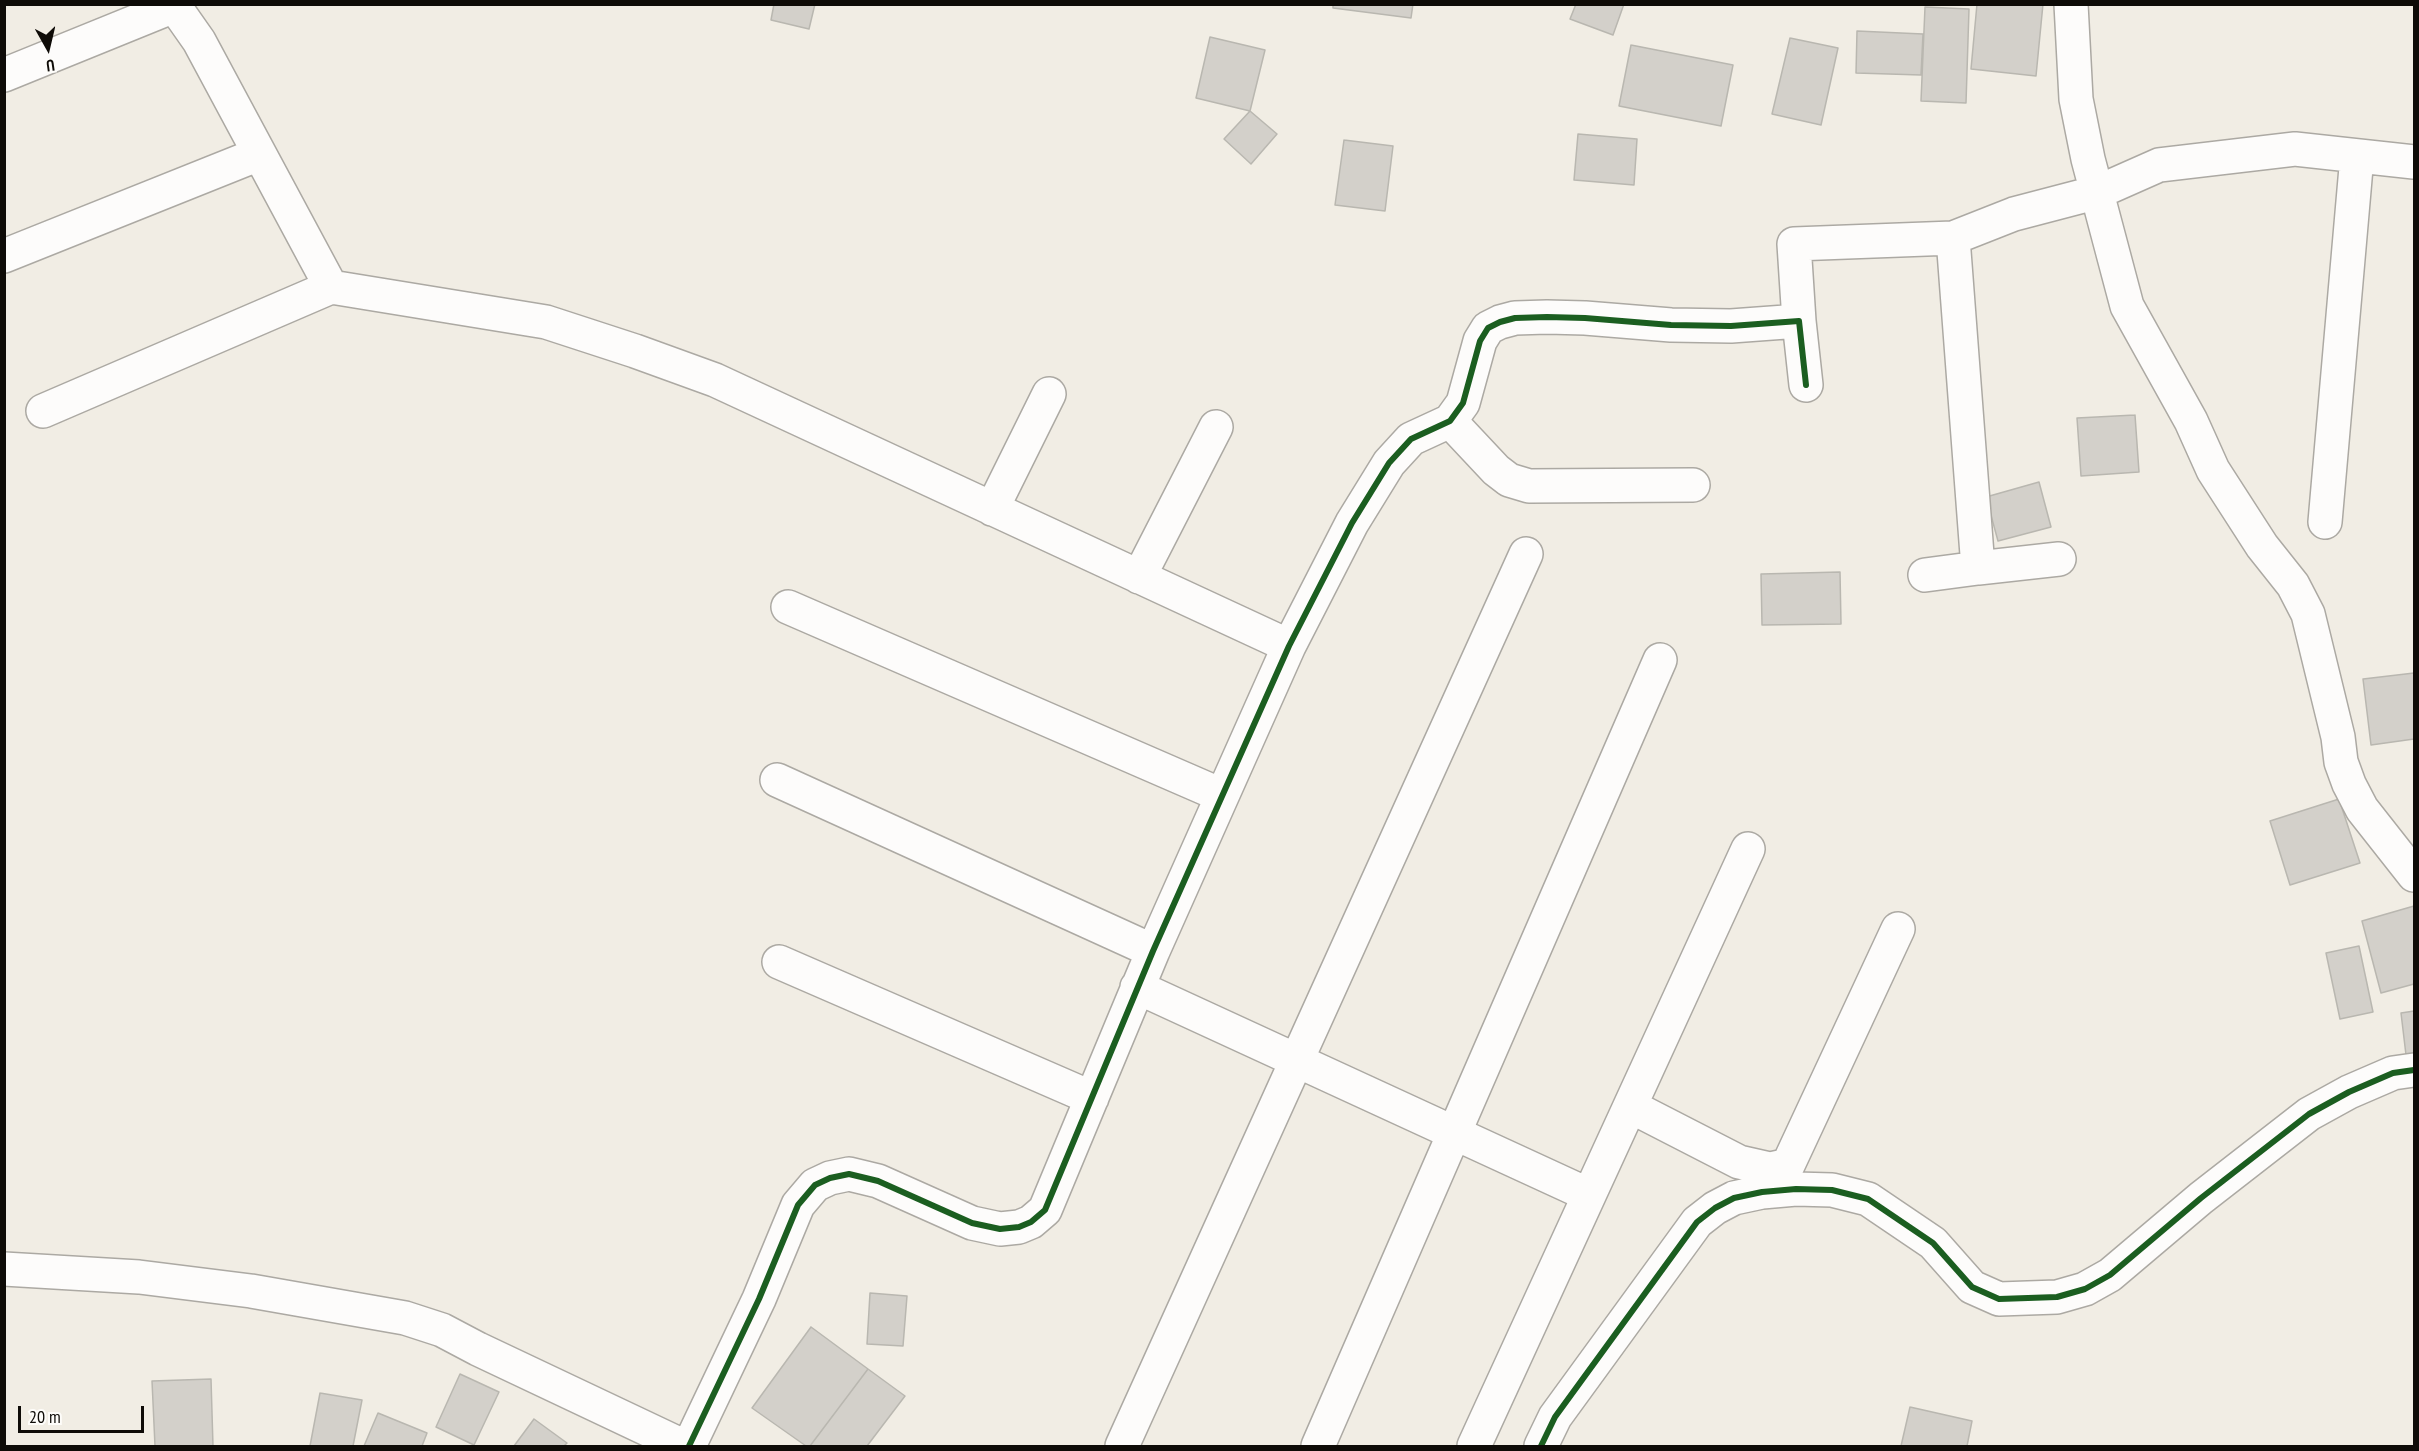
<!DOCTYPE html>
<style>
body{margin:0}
#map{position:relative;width:2419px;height:1451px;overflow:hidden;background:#f1ede4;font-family:"PT Sans Narrow",sans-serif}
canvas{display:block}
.frame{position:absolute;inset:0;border:6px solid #0e0b07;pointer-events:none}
.north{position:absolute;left:18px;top:18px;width:60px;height:60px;-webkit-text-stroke:4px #fefdfa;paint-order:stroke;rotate:172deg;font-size:16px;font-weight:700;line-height:24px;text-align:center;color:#0e0b07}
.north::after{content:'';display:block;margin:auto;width:21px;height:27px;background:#0e0b07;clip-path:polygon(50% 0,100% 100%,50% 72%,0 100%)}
.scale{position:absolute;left:18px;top:1406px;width:126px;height:27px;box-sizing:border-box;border:3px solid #0e0b07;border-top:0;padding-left:8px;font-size:18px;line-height:21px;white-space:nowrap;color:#0e0b07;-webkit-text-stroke:4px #fefdfa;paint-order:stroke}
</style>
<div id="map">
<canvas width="2419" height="1451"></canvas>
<div class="frame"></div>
<div class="north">U</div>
<div class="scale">20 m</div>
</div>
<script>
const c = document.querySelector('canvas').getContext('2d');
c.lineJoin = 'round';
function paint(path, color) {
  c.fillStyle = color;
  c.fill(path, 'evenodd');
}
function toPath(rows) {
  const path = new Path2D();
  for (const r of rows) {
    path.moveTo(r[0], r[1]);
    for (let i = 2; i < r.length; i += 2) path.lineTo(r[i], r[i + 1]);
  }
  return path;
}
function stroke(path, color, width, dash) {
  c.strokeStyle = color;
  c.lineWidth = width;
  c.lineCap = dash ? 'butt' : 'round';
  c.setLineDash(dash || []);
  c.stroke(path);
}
const building = toPath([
 [774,4,815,4,809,29,771,20,774,4],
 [1333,4,1413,4,1411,18,1333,8,1333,4],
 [1576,4,1624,4,1613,35,1570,19,1576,4],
 [1977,4,2043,4,2036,76,1971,69,1977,4],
 [1925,7,1969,9,1966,103,1921,101,1925,7],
 [1857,31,1923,34,1921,75,1856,73,1857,31],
 [1210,37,1265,50,1250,111,1196,98,1210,37],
 [1790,38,1838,48,1821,125,1772,114,1790,38],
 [1631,45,1733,65,1721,126,1619,106,1631,45],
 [1250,111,1277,134,1251,164,1224,139,1250,111],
 [1578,134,1637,139,1634,185,1574,180,1578,134],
 [1344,140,1393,146,1385,211,1335,205,1344,140],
 [2135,415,2139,472,2081,476,2077,418,2135,415],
 [2039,482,2051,527,1998,541,1986,497,2039,482],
 [1840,572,1841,624,1762,625,1761,574,1840,572],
 [2414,673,2414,739,2371,745,2363,679,2414,673],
 [2339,799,2360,863,2290,885,2270,821,2339,799],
 [2414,906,2414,984,2381,993,2362,921,2414,906],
 [2359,946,2373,1012,2340,1019,2326,953,2359,946],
 [2414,1011,2414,1054,2406,1055,2401,1013,2414,1011],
 [870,1293,907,1296,903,1346,867,1344,870,1293],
 [811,1327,868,1369,810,1446,806,1446,752,1408,811,1327],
 [868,1369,905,1396,867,1446,810,1446,868,1369],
 [460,1374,499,1392,474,1445,436,1427,460,1374],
 [211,1379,213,1446,155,1446,152,1381,211,1379],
 [320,1393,362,1400,353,1446,310,1446,320,1393],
 [1910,1407,1972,1421,1967,1446,1901,1446,1910,1407],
 [378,1413,427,1433,422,1446,364,1446,378,1413],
 [534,1419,567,1443,564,1446,514,1446,534,1419]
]);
paint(building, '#d3d0ca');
stroke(building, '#b9b7b0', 1.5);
const minor = toPath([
 [2071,4,2076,99,2088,159,2127,306,2191,421,2213,470,2262,546,2293,585,2308,614,2338,737,2341,762,2349,784,2362,809,2414,875],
 [4,75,174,6],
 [1953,238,2014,214,2098,192,2159,165,2295,149,2414,162],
 [4,256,259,154],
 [331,287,546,322,635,351,715,380,1289,646],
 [1799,321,1794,244,1953,238,1978,568,1925,575],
 [43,411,331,287,199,41,173,4],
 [1450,421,1496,470,1509,480,1529,486,1693,485],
 [992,509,1049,394],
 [2325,522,2357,156],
 [1978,568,2059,559],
 [1139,577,1216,427],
 [788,607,1221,795],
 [777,780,1153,951],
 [779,962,1092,1098],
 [1137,987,1589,1195],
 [1630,1106,1739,1162,1770,1169,1788,1165,1898,929],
 [4,1269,139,1277,251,1291,405,1318,442,1330,478,1349,683,1446],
 [689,1446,759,1299,798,1205,815,1185,830,1178,849,1174,878,1181,972,1223,1000,1229,1019,1227,1031,1222,1045,1210,1153,951,1289,646,1352,523,1389,463,1411,439,1450,421,1463,403,1480,341,1488,328,1500,322,1515,318,1547,317,1585,318,1671,325,1731,326,1799,321,1806,385],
 [1122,1446,1526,554],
 [1318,1446,1660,660],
 [1474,1446,1748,849],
 [1541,1446,1555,1417,1697,1222,1715,1208,1734,1198,1762,1192,1796,1189,1832,1190,1868,1199,1933,1243,1972,1287,1999,1299,2057,1297,2085,1289,2110,1275,2201,1198,2309,1114,2349,1092,2393,1073,2414,1070]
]);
stroke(minor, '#aca9a3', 36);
stroke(minor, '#fdfcfb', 33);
stroke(toPath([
 [689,1446,759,1299,798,1205,815,1185,830,1178,849,1174,878,1181,972,1223,1000,1229,1019,1227,1031,1222,1045,1210,1153,951,1289,646,1352,523,1389,463,1411,439,1450,421,1463,403,1480,341,1488,328,1500,322,1515,318,1547,317,1585,318,1671,325,1731,326,1799,321,1806,385],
 [1541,1446,1555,1417,1697,1222,1715,1208,1734,1198,1762,1192,1796,1189,1832,1190,1868,1199,1933,1243,1972,1287,1999,1299,2057,1297,2085,1289,2110,1275,2201,1198,2309,1114,2349,1092,2393,1073,2414,1070]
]), '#1b5e20', 6);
</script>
